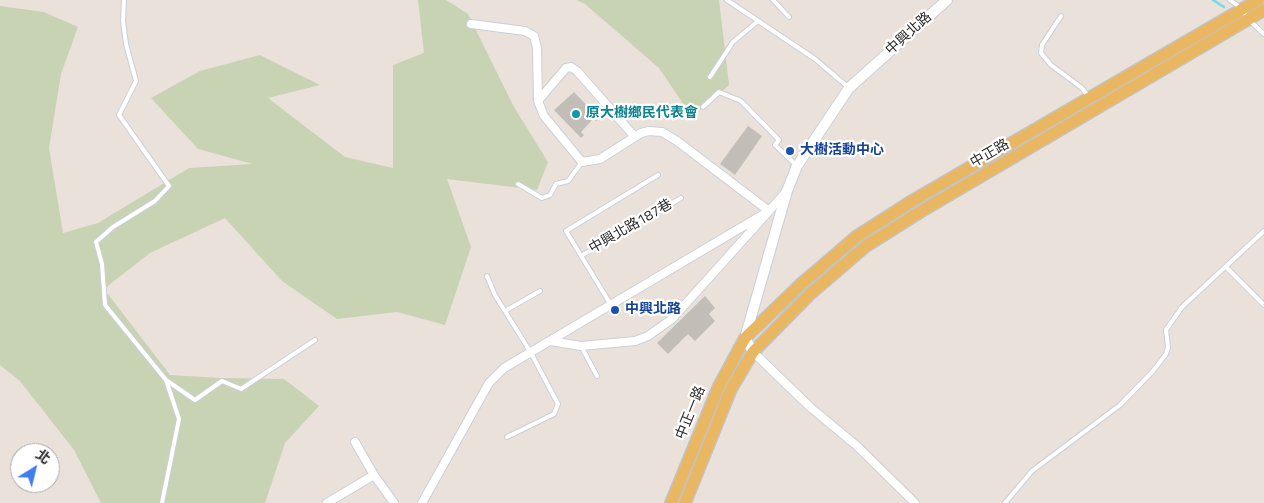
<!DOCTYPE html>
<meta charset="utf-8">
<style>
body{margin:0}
#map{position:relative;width:1264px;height:503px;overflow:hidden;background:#eae1db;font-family:"Titillium Web","Noto Sans TC",sans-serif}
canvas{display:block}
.north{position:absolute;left:10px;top:443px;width:50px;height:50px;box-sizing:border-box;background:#fff;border:1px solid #a9a9a9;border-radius:50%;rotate:36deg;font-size:14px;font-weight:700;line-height:20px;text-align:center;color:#292929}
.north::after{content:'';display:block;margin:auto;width:18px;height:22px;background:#427cf1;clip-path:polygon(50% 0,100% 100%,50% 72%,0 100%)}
</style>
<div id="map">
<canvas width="1264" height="503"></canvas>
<div class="north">北</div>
</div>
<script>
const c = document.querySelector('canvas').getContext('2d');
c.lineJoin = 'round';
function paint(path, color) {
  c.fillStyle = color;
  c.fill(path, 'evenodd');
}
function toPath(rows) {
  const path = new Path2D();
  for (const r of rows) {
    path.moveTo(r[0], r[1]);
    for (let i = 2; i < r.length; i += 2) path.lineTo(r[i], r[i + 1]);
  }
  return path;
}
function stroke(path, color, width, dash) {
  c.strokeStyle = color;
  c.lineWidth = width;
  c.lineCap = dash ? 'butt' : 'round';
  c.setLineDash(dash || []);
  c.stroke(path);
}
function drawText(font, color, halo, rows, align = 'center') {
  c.font = font + ' "Titillium Web","Noto Sans TC",sans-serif';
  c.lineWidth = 4.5;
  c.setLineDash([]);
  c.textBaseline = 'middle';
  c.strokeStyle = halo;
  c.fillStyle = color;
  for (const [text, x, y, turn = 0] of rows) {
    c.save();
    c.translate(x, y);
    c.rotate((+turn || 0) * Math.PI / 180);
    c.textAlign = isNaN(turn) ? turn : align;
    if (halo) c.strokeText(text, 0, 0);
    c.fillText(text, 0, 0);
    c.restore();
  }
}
paint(toPath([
 [418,0,446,0,468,14,514,107,548,162,537,190,447,179,471,247,445,325,397,312,337,319,282,281,225,218,150,253,104,289,170,375,221,378,284,379,319,406,285,443,265,503,101,503,74,450,20,381,0,365,0,6,44,12,78,27,61,74,49,148,63,233,98,223,189,168,253,164,198,149,151,98,200,71,260,55,320,85,268,98,345,157,393,168,393,65,424,53],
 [577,0,719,0,729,85,692,117,659,68,585,4]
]), '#c7d3b3');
stroke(toPath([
 [1213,0,1224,7]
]), '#72dae8', 2.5);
paint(toPath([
 [574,92,599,118,596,121,593,119,581,132,584,135,581,138,554,110],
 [748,126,762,136,735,175,720,164],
 [705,296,715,308,709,314,715,321,695,341,688,334,668,354,657,343]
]), '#c3bdb7');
const lane = toPath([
 [124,0,123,21,126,44,136,81,119,115,169,186,155,201,113,227,96,242,102,264,105,305,166,380,179,419,162,503],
 [727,0,815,59,848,87],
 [773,0,789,17],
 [1230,0,1242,9,1248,19,1264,34],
 [1061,16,1042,45,1041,53,1051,65,1082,88,1088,96],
 [710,77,733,42,758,21],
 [703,107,719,92,741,101,779,140,775,145,797,166],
 [518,184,542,198,550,195,556,184,568,181,582,162],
 [581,256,681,198],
 [1226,267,1264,305],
 [487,276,495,295,531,353,558,404,554,414,507,437],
 [611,305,566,231,658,175],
 [505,311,540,291],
 [581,346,597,376],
 [166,380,195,400,222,381,241,389,315,340],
 [1005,503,1032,471,1120,405,1153,371,1166,354,1168,347,1166,330,1182,307,1264,231]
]);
const street = toPath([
 [471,24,525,31,534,36,537,48,538,101,544,116,582,162,600,159,641,133,649,131,662,132,677,141,769,211,672,319,648,336,635,341,581,346,550,341],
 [538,101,566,68,571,67,577,71,635,137],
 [753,352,810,407,857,446,915,503],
 [355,442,374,475,394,503],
 [327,503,374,475],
 [422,503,489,383,504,368,769,211,786,192]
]);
const secondary = toPath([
 [753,352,745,338,787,191,797,166,849,88,947,0]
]);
const primary = toPath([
 [671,503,719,386,745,338,801,284,856,237,912,201,1258,0],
 [685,503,731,389,753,352,809,295,866,246,920,212,1264,10]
]);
stroke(lane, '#c9cfda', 6);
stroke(street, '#c9cfda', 10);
stroke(secondary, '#c9cfda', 12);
stroke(primary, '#c3c3c3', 14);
stroke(lane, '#fff', 4);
stroke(street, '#fff', 8);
stroke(secondary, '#fff', 10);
stroke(primary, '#e9b661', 11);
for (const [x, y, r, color] of [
 [576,114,5,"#0f9aa8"],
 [790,151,5,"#1a4fb4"],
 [615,310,5,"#1a4fb4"]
]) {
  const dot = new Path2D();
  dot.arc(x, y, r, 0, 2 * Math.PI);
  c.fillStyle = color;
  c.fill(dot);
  stroke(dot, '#fff', 2);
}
drawText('14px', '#292929', '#fff', [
 ["中興北路",909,34,-42],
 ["中正路",990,154,-30],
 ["中興北路187巷",631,227,-30],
 ["中正一路",691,413,-68]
]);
drawText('bold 14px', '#0d838f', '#fff', [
 ["原大樹鄉民代表會",586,114]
], 'left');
drawText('bold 14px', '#164399', '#fff', [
 ["大樹活動中心",800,151],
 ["中興北路",625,310]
], 'left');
</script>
